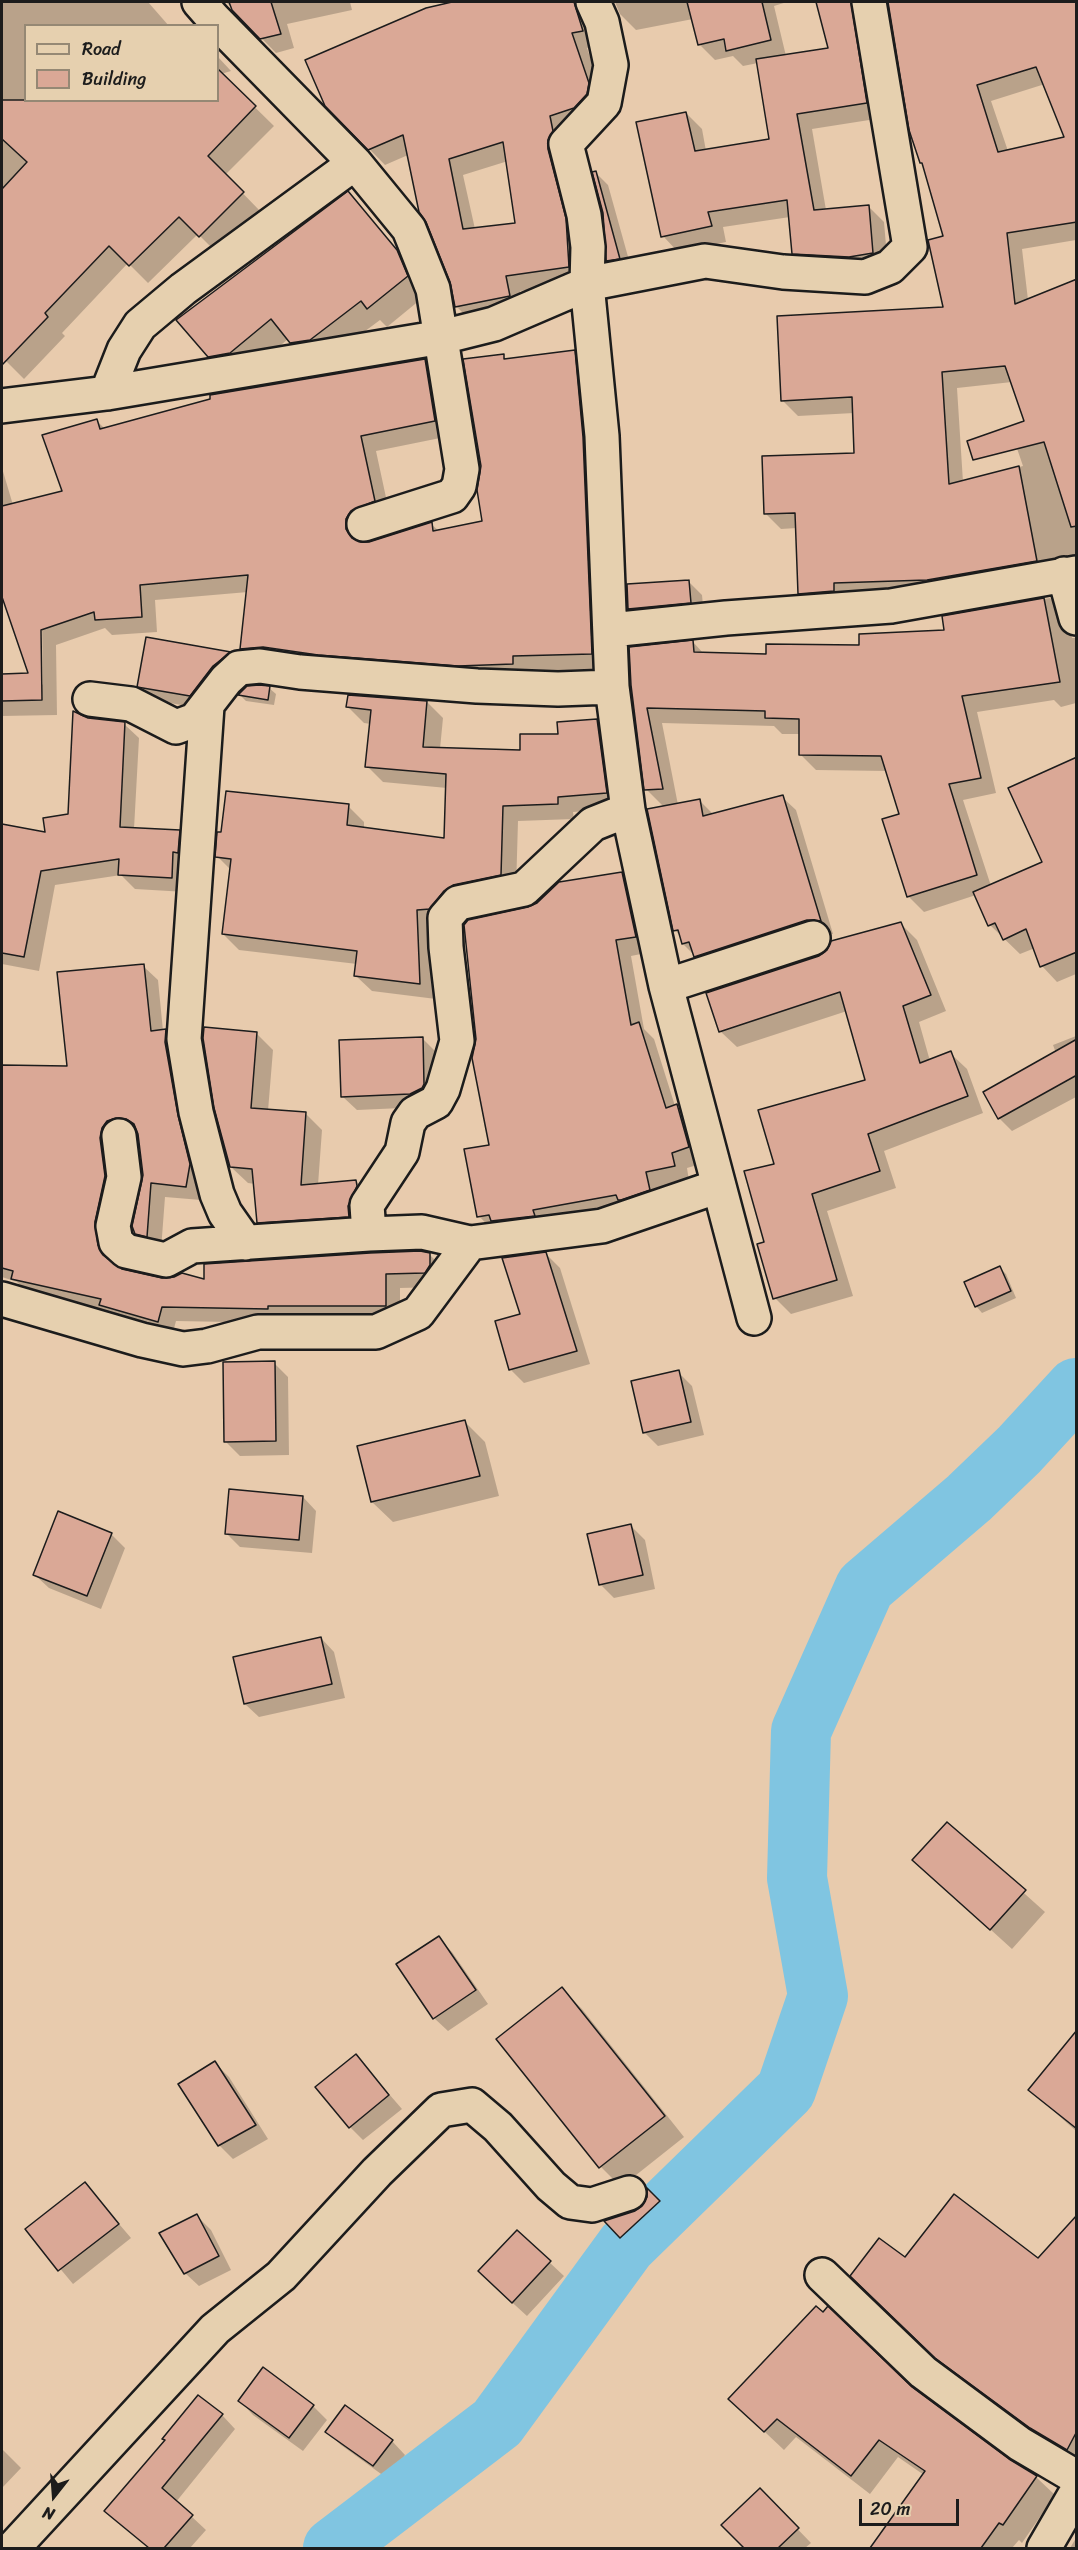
<!DOCTYPE html>
<style>
body{margin:0}
#map{position:relative;width:1078px;height:2550px;overflow:hidden;background:#e8cbad;font-family:Sriracha,sans-serif}
canvas{display:block}
.frame{position:absolute;inset:0;border:3px solid #1c1c1c;pointer-events:none}
.legend{position:absolute;left:24px;top:24px;width:195px;height:78px;box-sizing:border-box;background:#e6d0af;border:2px solid #958874;margin:0;padding:8px 10px;list-style:none;font-size:18px;color:#1c1c1c}
.legend li{display:flex;align-items:center;gap:12px;height:30px}
.legend b{width:30px;border:2px solid #958874}
.north{position:absolute;left:24px;top:2466px;width:60px;height:60px;-webkit-text-stroke:4px #e6d0af;paint-order:stroke;rotate:197deg;font-size:16px;font-weight:700;line-height:24px;text-align:center;color:#1c1c1c}
.north::after{content:'';display:block;margin:auto;width:21px;height:27px;background:#1c1c1c;clip-path:polygon(50% 0,100% 100%,50% 72%,0 100%)}
.scale{position:absolute;left:859px;top:2499px;width:100px;height:27px;box-sizing:border-box;border:3px solid #1c1c1c;border-top:0;padding-left:8px;font-size:18px;line-height:21px;white-space:nowrap;color:#1c1c1c;-webkit-text-stroke:4px #e6d0af;paint-order:stroke}
</style>
<div id="map">
<canvas width="1078" height="2550"></canvas>
<div class="frame"></div>
<ul class="legend">
<li><b style="height:8px;background:#e6d0af"></b>Road</li>
<li><b style="height:16px;background:#daa896"></b>Building</li>
</ul>
<div class="north">N</div>
<div class="scale">20 m</div>
</div>
<script>
const c = document.querySelector('canvas').getContext('2d');
c.lineJoin = 'round';
function paint(path, color) {
  c.fillStyle = color;
  c.fill(path, 'evenodd');
}
function toPath(rows) {
  const path = new Path2D();
  for (const r of rows) {
    path.moveTo(r[0], r[1]);
    for (let i = 2; i < r.length; i += 2) path.lineTo(r[i], r[i + 1]);
  }
  return path;
}
function stroke(path, color, width, dash) {
  c.strokeStyle = color;
  c.lineWidth = width;
  c.lineCap = dash ? 'butt' : 'round';
  c.setLineDash(dash || []);
  c.stroke(path);
}
paint(toPath([
 [4,2,148,2,169,26,26,26,26,100,218,100,218,57,231,71,221,74,274,126,225,175,261,212,218,254,198,234,148,283,128,263,62,333,65,336,24,379,2,357,2,4],
 [226,2,350,2,352,10,287,24,294,48,276,53],
 [452,2,600,2,598,46,587,48,604,99,565,131,584,283,520,291,525,312,472,322,456,306,452,282,408,155,385,165,326,105],
 [508,161,516,224,475,229,463,175],
 [615,2,787,2,774,6,786,56,830,49,817,2,876,2,882,118,812,129,826,210,868,206,884,222,888,269,809,269,794,253,790,217,723,227,726,242,678,252,663,236,686,113,702,129,706,151,771,140,758,63,743,66,733,56,715,60,699,44,693,19,636,30,620,14],
 [889,2,1076,2,1076,240,1022,249,1028,300,1076,281,1076,571,815,609,799,593,797,528,781,529,765,513,856,454,854,413,798,416,782,400,945,309,945,237,924,165,911,130],
 [1045,84,1066,139,1008,151,991,101],
 [1012,382,1026,422,1010,428,1023,466,963,482,957,388],
 [595,172,608,185,632,271,621,273,608,260,604,212],
 [348,193,416,271,426,295,387,327,380,320,329,358,310,362,288,339,249,372,228,375,209,356],
 [574,351,590,367,607,669,527,671,528,678,257,664,241,649,248,592,155,600,157,632,112,635,105,628,56,645,57,715,2,716,2,675,30,675,2,595,2,468,13,505,64,492,96,420,105,429,425,360,440,376,450,436,376,451,390,516,361,535,361,544,369,543,431,524,439,531,483,523,503,356,507,360],
 [39,622,42,622,43,685,40,682],
 [688,581,702,595,704,616,643,622,629,609],
 [1050,598,1066,614,1072,638,1076,638,1076,703,1061,707,1054,700,977,712,996,793,963,800,991,886,1044,863,1076,760,1076,974,1057,982,1042,966,1035,948,1020,954,990,925,976,895,924,912,908,896,901,815,887,771,816,770,800,754,800,734,782,734,774,726,662,723,678,805,700,801,714,815,782,797,796,810,833,934,822,933,709,970,683,944,681,937,675,930,664,807,646,789,632,685,693,642,704,654,767,655,861,647,946,632,944,617],
 [147,639,230,653,243,667,204,709,153,700,139,686],
 [248,688,269,688,276,694,274,705,246,701,240,695],
 [427,702,443,718,440,749,521,752,597,720,613,736,622,808,573,812,574,819,518,821,516,890,470,900,436,999,372,991,356,976,357,964,239,950,223,934,231,870,217,856,348,806,364,822,364,829,446,840,447,788,383,782,367,766,371,724,364,723,348,707],
 [87,719,124,724,139,738,134,829,179,832,194,846,186,892,135,889,121,875,55,885,39,971,2,964,2,826,47,834,69,815],
 [622,873,637,889,651,952,631,956,644,1029,654,1039,675,1106,692,1122,704,1163,687,1168,689,1181,661,1187,665,1205,494,1232,479,1216,529,909],
 [900,923,917,940,946,1011,919,1022,930,1061,950,1053,967,1069,983,1113,884,1151,896,1188,827,1211,853,1296,791,1314,775,1298,765,1243,776,1165,867,1081,847,1011,737,1047,720,1031,819,957],
 [143,966,158,980,163,1031,180,1046,204,1180,201,1200,165,1197,161,1250,151,1248,136,1233,144,1175,139,1132,131,1131,109,1238,112,1261,121,1271,162,1280,206,1281,429,1254,444,1269,439,1287,400,1288,400,1320,282,1323,176,1321,172,1336,115,1319,108,1311,28,1293,17,1282,2,1277,2,1066,68,1068],
 [257,1034,273,1050,268,1111,305,1113,322,1130,318,1185,356,1181,372,1198,364,1223,275,1239,258,1222,255,1184,248,1183,231,1167],
 [1076,1036,1076,1097,1012,1131,999,1118,1056,1053,1053,1045],
 [422,1038,436,1052,437,1099,425,1107,357,1110,343,1097],
 [546,1254,560,1268,590,1364,524,1383,511,1370,522,1315],
 [1000,1268,1006,1274,1016,1298,982,1313,976,1306],
 [274,1363,288,1377,289,1455,240,1456,226,1442],
 [678,1372,692,1386,704,1435,658,1446,644,1432],
 [465,1422,485,1442,499,1496,393,1522,372,1502],
 [303,1497,316,1511,312,1553,240,1547,226,1533],
 [631,1526,645,1540,655,1589,614,1598,600,1584],
 [111,1534,125,1548,101,1609,49,1588,35,1575],
 [321,1638,334,1652,345,1698,259,1717,245,1704],
 [947,1824,1045,1912,1012,1949,914,1860],
 [438,1938,452,1952,488,2004,448,2031,434,2018],
 [562,1989,582,2009,684,2137,621,2187,601,2167,498,2039],
 [1076,2033,1076,2131,1030,2090],
 [356,2056,402,2109,363,2140,350,2127],
 [215,2063,229,2077,268,2139,233,2159,219,2145],
 [85,2184,131,2238,73,2284,27,2229],
 [649,2192,672,2215,635,2251,606,2222,635,2212,644,2207,649,2198],
 [197,2216,211,2230,231,2270,199,2286,185,2273],
 [1076,2217,1076,2461,1049,2444,953,2374,869,2292,905,2259,1038,2260],
 [517,2232,564,2276,527,2316,493,2285],
 [911,2388,1008,2460,1036,2477,1055,2495,1022,2543,1019,2540,1012,2548,872,2548,924,2475,898,2457,870,2494,796,2437,784,2450,749,2417],
 [240,2401,313,2406,327,2420,303,2451,253,2415],
 [222,2415,235,2429,176,2502,206,2530,190,2548,149,2548,106,2511],
 [327,2432,392,2441,405,2455,388,2479,341,2445],
 [2,2449,21,2468,2,2488],
 [760,2490,811,2543,805,2548,746,2548,723,2525],
 [1076,2538,1076,2548,1070,2548]
]), '#0003');
stroke(toPath([
 [333,2548,497,2423,626,2246,786,2090,818,1996,797,1878,801,1731,865,1587,969,1498,1019,1450,1076,1388]
]), '#80c5e1', 60);
const building = toPath([
 [229,2,271,2,281,34,260,39,232,10,229,2],
 [452,2,574,2,583,31,572,33,589,83,587,94,574,108,550,116,553,131,548,140,548,149,566,218,569,267,506,276,510,296,455,307,450,282,426,222,419,212,403,135,368,150,325,106,305,60,426,8,452,2],
 [503,142,515,223,463,229,449,159,503,142],
 [687,2,762,2,771,40,726,51,724,39,698,45,687,2],
 [816,2,851,2,867,103,797,114,814,210,869,205,873,253,849,257,792,254,787,200,708,212,712,226,661,237,636,122,686,112,695,151,769,139,756,59,828,48,816,2],
 [888,2,1077,2,1077,222,1007,233,1015,304,1077,279,1077,526,1071,527,1044,442,973,460,967,441,1024,421,1005,366,942,372,949,484,1019,466,1037,561,927,580,834,583,834,591,798,594,795,513,764,514,762,456,854,453,852,397,781,401,777,316,943,307,928,240,943,236,922,163,920,163,909,130,888,2],
 [1036,67,1064,137,998,152,977,85,1036,67],
 [218,69,256,106,208,156,244,192,199,237,179,217,129,266,109,246,45,313,48,317,2,365,2,189,27,162,2,139,2,100,218,100,218,69],
 [596,171,620,259,606,261,603,213,592,172,596,171],
 [348,191,397,250,408,276,367,309,361,301,310,340,290,343,271,319,230,353,208,357,176,320,348,191],
 [575,350,583,437,592,654,513,656,513,664,458,666,318,655,263,647,240,649,248,575,140,585,142,617,95,620,94,612,41,630,42,700,2,701,2,674,28,673,2,597,2,506,62,491,42,435,97,419,100,429,210,399,210,395,425,359,435,421,361,436,375,501,351,511,346,519,346,529,352,538,361,542,369,542,432,522,433,531,482,521,477,490,481,466,463,359,504,354,504,359,575,350],
 [689,580,691,603,628,609,627,584,689,580],
 [1044,598,1060,682,962,696,981,778,949,784,977,875,907,897,882,819,899,814,881,756,799,755,799,719,765,718,765,711,647,708,663,789,644,790,631,685,629,647,693,640,694,652,766,654,766,644,859,645,859,634,944,630,942,616,1044,598],
 [146,637,231,652,213,666,190,696,137,687,146,637],
 [259,685,270,686,268,700,238,695,247,686,259,685],
 [348,695,427,701,423,747,520,750,520,734,558,734,557,722,597,719,607,793,558,797,558,804,503,806,501,875,453,885,444,891,430,909,417,910,420,984,354,976,357,951,222,934,231,859,215,857,217,832,221,832,226,791,349,804,347,825,444,838,446,774,365,767,371,710,346,707,348,695],
 [73,711,88,718,125,722,120,827,180,830,178,853,173,852,172,878,118,875,119,859,41,871,24,957,2,953,2,824,45,832,43,818,68,814,73,711],
 [1077,757,1077,952,1040,967,1026,929,1003,940,995,923,988,926,973,892,1042,862,1008,788,1077,757],
 [783,795,821,921,807,920,694,957,689,942,682,944,678,930,673,931,647,809,700,799,703,816,783,795],
 [622,872,636,937,616,940,631,1025,639,1022,666,1108,677,1104,689,1147,672,1153,675,1166,646,1172,650,1190,621,1200,618,1200,616,1195,533,1210,535,1216,491,1221,489,1215,477,1217,464,1149,489,1145,472,1058,476,1039,464,925,468,920,528,907,537,903,559,882,622,872],
 [901,922,931,995,903,1006,920,1063,951,1051,968,1096,868,1134,880,1171,812,1194,837,1280,773,1299,757,1244,764,1242,744,1171,774,1164,758,1110,865,1080,840,992,719,1032,706,993,819,956,827,950,831,941,901,922],
 [144,964,151,1031,166,1029,165,1042,178,1115,190,1164,186,1187,151,1183,147,1237,135,1234,132,1226,143,1175,138,1134,134,1124,126,1119,116,1118,107,1121,102,1128,100,1138,105,1176,95,1222,98,1245,103,1255,122,1269,162,1278,174,1277,182,1273,204,1279,204,1264,370,1253,420,1251,430,1253,430,1265,425,1273,386,1274,386,1306,268,1306,268,1309,162,1307,158,1322,99,1305,101,1299,11,1279,13,1271,2,1268,2,1065,67,1066,57,972,144,964],
 [204,1027,257,1032,251,1108,306,1112,301,1185,356,1180,357,1186,348,1206,349,1217,257,1223,252,1169,230,1167,214,1108,203,1038,204,1027],
 [423,1037,424,1084,422,1088,410,1094,341,1097,339,1040,423,1037],
 [1077,1039,1077,1075,998,1119,983,1092,1077,1039],
 [546,1252,577,1351,509,1370,495,1321,520,1314,502,1258,546,1252],
 [1000,1266,1011,1291,975,1307,964,1282,1000,1266],
 [275,1361,276,1441,224,1442,223,1362,275,1361],
 [679,1370,691,1422,643,1433,631,1381,679,1370],
 [465,1420,480,1476,371,1502,357,1446,465,1420],
 [229,1489,303,1496,299,1540,225,1534,229,1489],
 [58,1511,112,1533,87,1596,33,1575,58,1511],
 [631,1524,643,1575,599,1585,587,1534,631,1524],
 [321,1637,332,1684,244,1704,233,1657,321,1637],
 [947,1822,1026,1890,990,1930,912,1860,947,1822],
 [439,1936,476,1990,433,2019,396,1964,439,1936],
 [562,1987,665,2116,599,2168,496,2039,562,1987],
 [1077,2030,1077,2129,1028,2090,1077,2030],
 [356,2054,389,2095,349,2128,315,2087,356,2054],
 [215,2061,256,2125,218,2146,178,2084,215,2061],
 [85,2182,119,2224,58,2271,25,2229,85,2182],
 [647,2188,660,2201,620,2238,604,2221,635,2211,642,2206,647,2197,647,2188],
 [954,2194,1038,2258,1077,2215,1077,2431,1067,2450,1030,2428,935,2358,850,2276,879,2238,905,2257,954,2194],
 [197,2214,219,2256,184,2274,159,2233,197,2214],
 [517,2230,551,2261,512,2303,478,2271,517,2230],
 [816,2306,823,2312,828,2306,912,2387,1009,2459,1037,2476,1003,2525,999,2523,981,2548,870,2548,925,2471,879,2440,851,2476,777,2419,764,2432,728,2399,816,2306],
 [263,2367,314,2405,289,2438,238,2401,263,2367],
 [198,2395,223,2414,162,2488,193,2515,164,2548,149,2548,104,2511,165,2440,162,2439,198,2395],
 [345,2405,393,2440,373,2466,325,2432,345,2405],
 [760,2488,799,2528,778,2548,744,2548,721,2525,760,2488]
]);
paint(building, '#daa896');
stroke(building, '#1c1c1c', 1.5);
const minor = toPath([
 [199,2,213,18,355,163,409,229,433,289,462,469,459,486,452,496,364,524],
 [593,2,602,22,611,65,604,103,566,144,584,215,588,247,587,284,602,436,612,687,628,810,666,986,754,1318],
 [107,393,124,350,140,325,183,289,355,163],
 [2,406,107,393,442,337,494,324,587,284,705,261,783,272,865,277,890,267,910,247,869,2],
 [1064,574,1076,618],
 [611,630,726,618,891,606,1076,573],
 [90,699,131,704,176,727,195,720,226,680,239,668,260,666,300,672,477,686,558,689,612,687],
 [207,706,184,1039,196,1112,217,1194,225,1213,246,1243],
 [666,986,813,938],
 [119,1136,124,1177,113,1226,116,1242,126,1251,166,1260,192,1246,369,1234,422,1232,470,1243,602,1226,719,1186],
 [369,1234,367,1205,402,1152,408,1123,415,1113,436,1102,443,1089,457,1041,446,947,445,918,458,903,524,889,593,824,628,810],
 [2,1299,142,1340,183,1349,207,1346,258,1332,376,1332,418,1313,470,1243],
 [822,2275,923,2372,1020,2444,1076,2477],
 [13,2548,215,2329,281,2276,377,2172,441,2110,472,2105,498,2127,551,2186,570,2202,592,2205,629,2193],
 [1044,2548,1076,2493]
]);
stroke(minor, '#1c1c1c', 38);
stroke(minor, '#e6d0af', 33);
</script>
